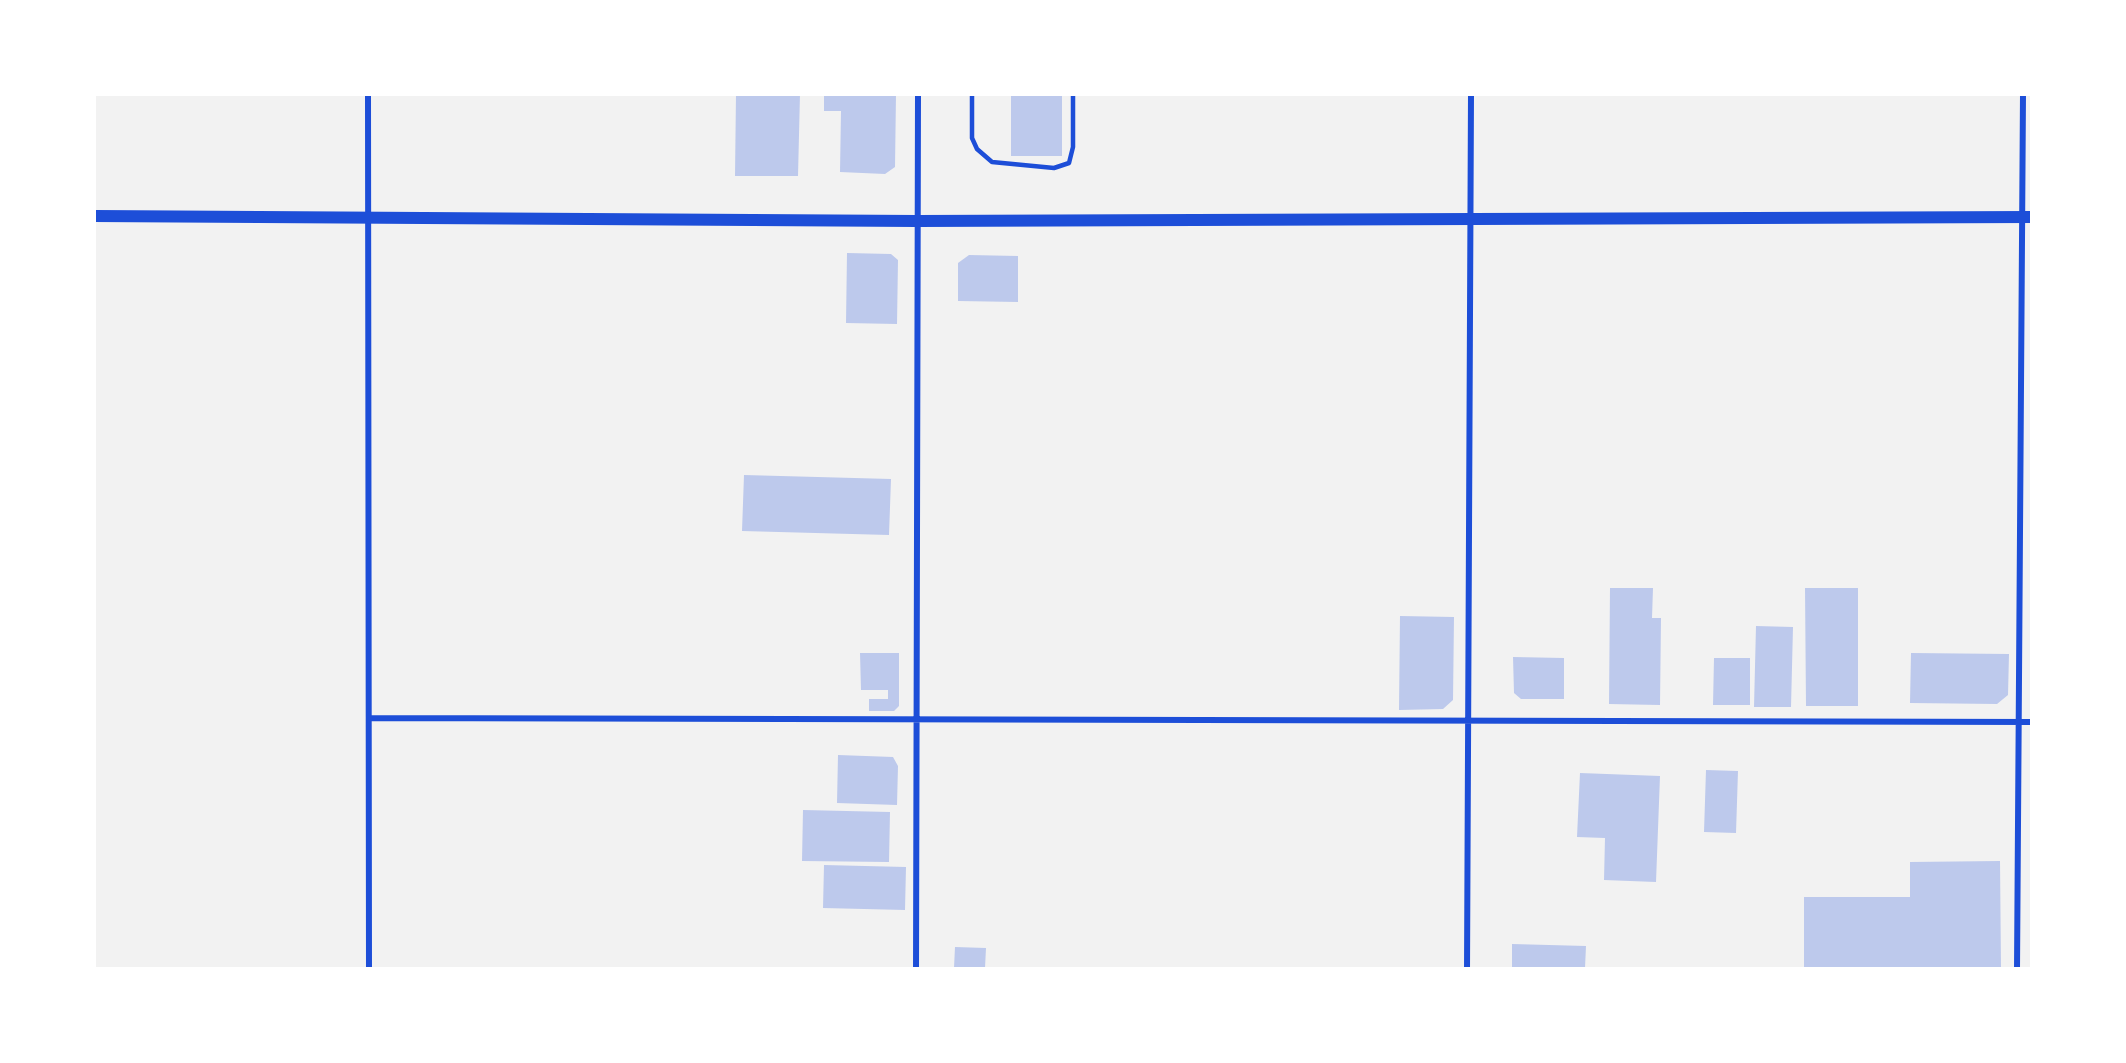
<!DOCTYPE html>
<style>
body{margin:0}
#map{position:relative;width:2126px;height:1063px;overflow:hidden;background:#f2f2f2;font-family:"Source Sans 3",sans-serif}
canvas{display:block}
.frame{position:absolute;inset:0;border:96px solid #fff;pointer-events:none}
</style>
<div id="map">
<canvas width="2126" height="1063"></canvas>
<div class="frame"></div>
</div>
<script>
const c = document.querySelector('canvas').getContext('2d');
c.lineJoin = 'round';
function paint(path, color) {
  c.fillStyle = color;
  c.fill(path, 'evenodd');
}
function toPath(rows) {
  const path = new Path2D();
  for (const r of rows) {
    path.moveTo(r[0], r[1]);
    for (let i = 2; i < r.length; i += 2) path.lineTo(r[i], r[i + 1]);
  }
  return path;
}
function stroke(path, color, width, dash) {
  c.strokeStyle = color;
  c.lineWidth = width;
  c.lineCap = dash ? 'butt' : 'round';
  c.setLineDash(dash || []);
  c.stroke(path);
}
paint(toPath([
 [736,94,800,94,798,176,735,176],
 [824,94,896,94,895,167,885,174,840,172,841,111,824,111],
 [1011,94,1062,94,1062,156,1011,156],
 [847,253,891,254,898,260,897,324,846,323],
 [969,255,1018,256,1018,302,958,301,958,263],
 [744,475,891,479,889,535,742,531],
 [1610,588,1653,588,1652,618,1661,618,1660,705,1609,704],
 [1805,588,1858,588,1858,706,1806,706],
 [1400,616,1454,617,1453,700,1443,709,1399,710],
 [1756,626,1793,627,1791,707,1754,707],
 [860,653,899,653,899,706,894,711,869,711,869,699,888,699,888,690,861,690],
 [1911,653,2009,654,2008,695,1997,704,1910,703],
 [1513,657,1564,658,1564,699,1521,699,1514,693],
 [1714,658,1750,658,1750,705,1713,705],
 [838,755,893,757,898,766,897,805,837,803],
 [1706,770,1738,771,1736,833,1704,832],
 [1580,773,1660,776,1656,882,1604,880,1605,838,1577,837],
 [803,810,890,812,889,862,802,861],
 [2000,861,2001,968,1804,968,1804,897,1910,897,1910,862],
 [824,865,906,867,905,910,823,908],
 [1512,944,1586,946,1585,968,1512,968],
 [955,947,986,948,985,968,954,968]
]), '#bdc9ec');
stroke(toPath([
 [972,94,972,138,977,149,992,162,1054,168,1069,163,1073,147,1073,94]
]), '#1d4ed8', 4.5);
stroke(toPath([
 [368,94,369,968],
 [369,718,2032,722],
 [916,968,918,94],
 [1467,968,1471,94],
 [2017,968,2023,94]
]), '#1d4ed8', 6);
stroke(toPath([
 [94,216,917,221,2032,217]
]), '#1d4ed8', 12);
</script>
